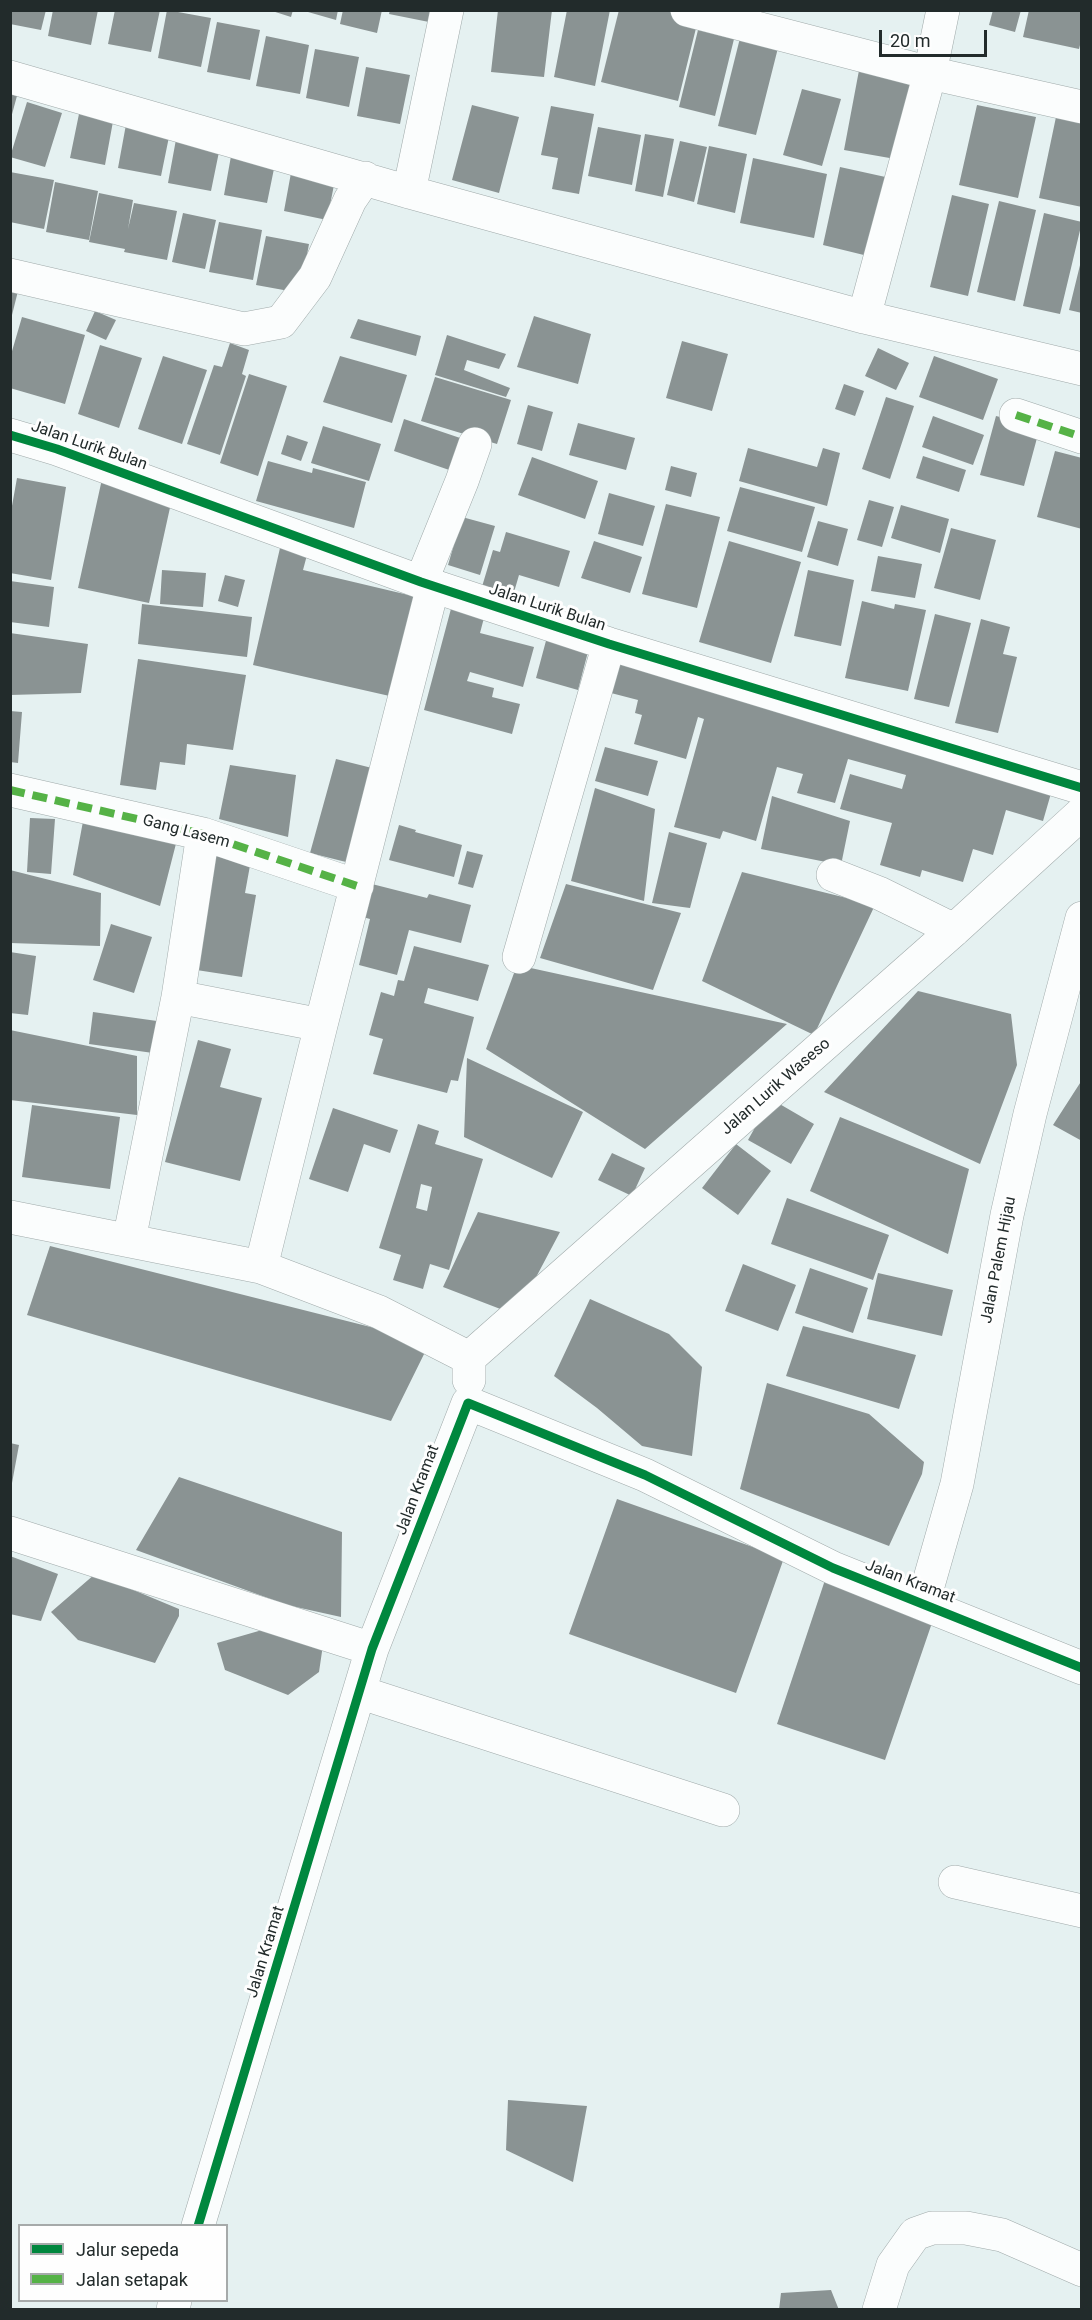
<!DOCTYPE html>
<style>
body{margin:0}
#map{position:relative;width:1092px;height:2320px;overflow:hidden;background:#e5f1f1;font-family:Roboto,sans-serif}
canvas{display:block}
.frame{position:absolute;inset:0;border:12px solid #222b2b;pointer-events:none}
.legend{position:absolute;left:18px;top:2224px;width:210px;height:78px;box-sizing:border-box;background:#fefefe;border:2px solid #a6aaaa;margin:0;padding:8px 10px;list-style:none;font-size:18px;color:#222b2b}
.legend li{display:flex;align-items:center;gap:12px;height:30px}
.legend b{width:30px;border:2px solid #a6aaaa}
.scale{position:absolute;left:879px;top:30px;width:108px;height:27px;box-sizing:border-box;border:3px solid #222b2b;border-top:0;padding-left:8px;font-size:18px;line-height:21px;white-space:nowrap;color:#222b2b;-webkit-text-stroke:4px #fefefe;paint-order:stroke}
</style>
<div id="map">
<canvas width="1092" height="2320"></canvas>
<div class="frame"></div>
<ul class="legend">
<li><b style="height:8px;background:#00873e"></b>Jalur sepeda</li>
<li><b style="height:8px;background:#55b246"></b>Jalan setapak</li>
</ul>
<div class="scale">20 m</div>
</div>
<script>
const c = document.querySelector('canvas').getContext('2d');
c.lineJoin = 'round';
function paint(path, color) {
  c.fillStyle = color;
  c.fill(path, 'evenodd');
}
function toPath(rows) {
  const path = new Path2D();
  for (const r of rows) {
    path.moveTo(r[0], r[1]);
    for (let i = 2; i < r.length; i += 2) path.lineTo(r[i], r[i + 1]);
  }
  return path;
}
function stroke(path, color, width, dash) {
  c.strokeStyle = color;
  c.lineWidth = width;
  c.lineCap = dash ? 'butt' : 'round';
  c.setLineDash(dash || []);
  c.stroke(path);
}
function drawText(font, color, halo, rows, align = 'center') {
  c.font = font + ' Roboto,sans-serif';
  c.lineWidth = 6;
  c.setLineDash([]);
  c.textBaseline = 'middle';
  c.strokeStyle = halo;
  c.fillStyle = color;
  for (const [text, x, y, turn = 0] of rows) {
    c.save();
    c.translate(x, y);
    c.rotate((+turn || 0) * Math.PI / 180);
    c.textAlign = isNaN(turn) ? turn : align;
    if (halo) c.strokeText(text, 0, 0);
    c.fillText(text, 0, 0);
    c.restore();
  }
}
paint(toPath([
 [10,10,46,10,41,30,10,24],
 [53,10,98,10,91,45,48,36],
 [115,10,160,10,151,52,108,44],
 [167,10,211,18,201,67,158,58],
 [269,10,293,10,291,17],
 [301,10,338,10,336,20],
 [343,10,382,10,377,33,340,24],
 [390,10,442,10,439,24,389,14],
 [498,10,552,10,544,77,491,72],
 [567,10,610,10,595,86,554,77],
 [619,10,677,10,699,16,678,101,601,82],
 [993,10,1021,10,1015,32,989,25],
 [1029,10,1082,10,1082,37,1079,49,1023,37],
 [217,22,260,30,250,80,207,72],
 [698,30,734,39,715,116,679,107],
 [742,30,780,40,756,135,718,126],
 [266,36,309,45,300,94,256,86],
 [315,49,359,57,349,107,306,98],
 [860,65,917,76,901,160,844,150],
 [366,67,410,75,400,124,357,116],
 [10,79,21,81,11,118,10,118],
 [802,89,841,99,822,166,783,155],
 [27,102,62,113,45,167,10,157],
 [472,105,519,117,499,193,452,180],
 [977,105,1036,117,1018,198,959,185],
 [551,106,594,114,579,194,552,189,558,158,541,155],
 [80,109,114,116,105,165,70,158],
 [1056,117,1082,123,1082,207,1039,198],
 [127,119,171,127,161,176,118,168],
 [598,127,641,135,632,185,588,176],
 [177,134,221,142,211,191,168,183],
 [645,134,674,139,663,197,635,191],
 [680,141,707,147,694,202,667,195],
 [233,145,277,154,267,203,224,195],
 [709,146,747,154,735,213,697,204],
 [753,158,827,174,814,238,740,223],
 [293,162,337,170,327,220,284,211],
 [840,167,890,178,872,257,823,245],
 [10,172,54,180,44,229,10,222],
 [55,182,98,191,89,240,46,232],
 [99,193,133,200,128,229,134,203,177,211,167,260,124,252,125,249,89,242],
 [952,195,989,204,968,296,930,287],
 [999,201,1036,210,1015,301,977,292],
 [183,213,216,220,205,269,172,262],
 [1044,213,1082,222,1060,314,1023,306],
 [219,222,262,230,253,280,209,272],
 [266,236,309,244,300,293,256,285],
 [1081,261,1082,261,1082,313,1069,310],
 [10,289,18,291,11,319,10,319],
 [95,311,116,320,106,340,86,331],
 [534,316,591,334,578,384,517,367],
 [22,317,85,335,65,404,10,388,10,358],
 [358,319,421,336,416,356,350,338],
 [447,335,506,354,499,369,467,360,464,370,510,388,506,397,435,375],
 [682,341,728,354,712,411,666,398],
 [230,343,249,350,242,374,246,376,220,455,187,444,214,365,222,367],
 [100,345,142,358,119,428,78,414],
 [878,348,909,363,896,390,865,376],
 [163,356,207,370,182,444,138,429],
 [340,356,407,375,392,423,323,402],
 [934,356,998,379,983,420,919,397],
 [249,374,287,386,258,476,220,463],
 [435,377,511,400,497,444,421,421],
 [844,384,864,391,855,416,835,409],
 [886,397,914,406,890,479,862,469],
 [528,405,553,412,542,451,517,444],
 [933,416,984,435,973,465,922,447],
 [996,416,1040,427,1024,486,980,475],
 [404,419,469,441,458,473,394,451],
 [578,423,635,438,626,470,569,455],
 [323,426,381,444,369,481,311,463],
 [287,435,308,442,301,461,281,454],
 [748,448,817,467,823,448,840,453,827,506,739,481],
 [1055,451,1082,458,1082,529,1037,517],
 [923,456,966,470,959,492,916,478],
 [532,457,598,481,585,519,518,495],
 [268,461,312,473,313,468,366,482,354,528,256,501],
 [671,466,697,473,691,497,665,490],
 [17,478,66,487,51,580,10,573,10,517],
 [102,479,173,494,149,603,78,588],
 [740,487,815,507,802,552,727,531],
 [609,493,655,506,643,546,598,534],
 [869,500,894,507,882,547,857,540],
 [666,504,720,517,697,608,642,594],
 [901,505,949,519,940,553,891,538],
 [462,517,495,526,480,575,448,565],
 [818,521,848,529,838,566,807,557],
 [951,528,996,540,980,600,934,588],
 [506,532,570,551,559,587,519,575,512,599,481,590,493,550,500,552],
 [594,541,642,557,630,593,581,578],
 [729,541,801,562,771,663,699,642],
 [280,548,307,555,303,570,417,597,394,697,253,665],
 [878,556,922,564,915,598,871,591],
 [162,570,206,573,203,607,160,604],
 [808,570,854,580,841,646,794,636],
 [225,575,245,580,238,607,218,601],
 [10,581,54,587,49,627,10,622],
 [862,601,894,609,895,604,926,610,908,691,845,678],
 [142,604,252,617,247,657,138,644],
 [452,605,485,614,480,633,534,647,523,687,470,672,467,681,494,688,492,697,520,704,512,734,424,710],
 [935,614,971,623,949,707,914,699],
 [981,619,1010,627,1003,654,1017,657,998,733,955,723],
 [10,633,88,644,81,693,10,695],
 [547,637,589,648,578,690,536,678],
 [623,654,1054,783,1043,821,1006,810,993,855,973,849,963,882,922,870,920,877,880,865,892,823,840,809,850,774,902,789,906,775,848,759,835,803,797,793,803,774,777,767,756,841,723,831,720,839,674,827,704,719,698,717,686,759,634,744,642,715,635,713,638,700,611,693],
 [138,659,246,675,233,750,187,744,185,765,160,762,156,790,120,785],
 [10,711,22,712,18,763,10,762],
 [605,747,658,761,648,796,595,781],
 [336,759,376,769,350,863,310,853],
 [230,765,296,775,288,837,219,819],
 [595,788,655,809,644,901,571,881],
 [772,796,850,821,841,865,761,849],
 [84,816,179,832,160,906,73,875],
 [30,818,55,819,51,874,27,872],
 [399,825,416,830,415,832,462,845,454,877,389,860],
 [669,832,707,843,690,908,652,903],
 [467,851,483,855,473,888,458,884],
 [209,853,251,860,245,893,256,895,242,977,190,969],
 [10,870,101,893,100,946,10,943],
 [742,872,875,905,814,1035,702,981],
 [368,883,427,898,429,894,471,905,461,943,409,930,397,975,359,965,370,919,359,916],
 [566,884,681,913,653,990,540,958],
 [111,924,152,937,134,993,93,980],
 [414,946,489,965,478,1001,428,988,424,1003,474,1017,458,1081,451,1080,447,1093,373,1074,383,1039,369,1035,381,992,394,996,398,980,404,981],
 [10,952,36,956,28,1015,10,1013],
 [517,965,787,1024,645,1149,486,1049],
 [918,991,1011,1014,1017,1065,980,1164,824,1092],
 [93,1012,157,1021,153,1053,89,1044],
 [10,1030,137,1056,137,1115,10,1100],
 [198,1040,231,1049,220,1087,262,1098,240,1181,165,1162],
 [467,1058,583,1112,552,1178,464,1137],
 [1082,1080,1082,1141,1053,1125],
 [771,1099,814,1124,791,1164,748,1140],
 [32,1105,120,1117,110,1189,22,1177],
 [333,1108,398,1130,390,1153,364,1144,348,1192,309,1179],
 [840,1117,969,1169,948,1254,810,1191],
 [418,1124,439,1131,435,1144,483,1159,449,1270,430,1264,423,1289,393,1280,401,1255,379,1248],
 [421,1184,432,1187,427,1211,416,1208],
 [736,1144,771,1171,738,1215,702,1188],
 [612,1153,645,1168,632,1196,598,1180],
 [787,1198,889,1235,873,1280,771,1244],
 [478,1212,560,1232,516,1315,443,1287],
 [50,1246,430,1342,391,1421,27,1315],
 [743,1264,796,1285,778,1331,725,1311],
 [810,1268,868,1288,853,1333,795,1313],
 [878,1273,953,1290,942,1336,867,1319],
 [590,1299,669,1334,702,1367,692,1456,642,1446,597,1408,554,1376],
 [803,1326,916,1355,899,1409,786,1376],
 [767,1383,869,1414,924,1462,922,1474,889,1546,740,1489],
 [10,1443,19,1445,12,1483,10,1483],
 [179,1477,342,1532,341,1617,287,1605,136,1550],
 [617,1499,784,1558,736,1693,569,1634],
 [10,1556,58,1574,41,1621,10,1614],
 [95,1574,179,1609,179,1616,155,1663,78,1640,51,1612],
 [825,1580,934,1617,885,1760,777,1724],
 [276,1626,324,1638,319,1672,288,1695,225,1670,217,1643],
 [508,2100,587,2106,573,2182,506,2150],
 [831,2290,839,2310,779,2310,781,2293]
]), '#8a9393');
const minor = toPath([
 [687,10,930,73,1082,107],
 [10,77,409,192,864,317,1082,369],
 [409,192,447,10],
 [10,275,244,329,281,322,315,277,350,200,365,178],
 [864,317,930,73,943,10],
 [1016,415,1082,437],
 [10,435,57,449,421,582,609,644,1082,788],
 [421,582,462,481,475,444],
 [10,790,203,834,357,886],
 [833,875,879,893,954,930],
 [519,957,609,644],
 [178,997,203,834],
 [10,1217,261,1267,379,1312,469,1358,469,1380],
 [129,1240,178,997,321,1025],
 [261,1267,321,1025,433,586],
 [469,1358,954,930,1082,813],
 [10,1533,372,1649],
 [923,1603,957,1484,1007,1215,1030,1114,1082,918],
 [359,1692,723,1810],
 [955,1882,1082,1911],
 [198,2226,372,1649,468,1403,645,1475,833,1568,1082,1668],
 [173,2310,175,2300],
 [879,2310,893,2265,915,2234,932,2228,966,2228,1002,2235,1082,2270]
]);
stroke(minor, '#a0aaaa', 34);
stroke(minor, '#fbfdfd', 33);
stroke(toPath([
 [1016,415,1082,437],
 [10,790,203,834,357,886]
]), '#55b246', 8, [15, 8]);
stroke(toPath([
 [10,435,57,449,421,582,609,644,1082,788],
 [198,2226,372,1649,468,1403,645,1475,833,1568,1082,1668]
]), '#00873e', 9);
drawText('16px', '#222b2b', '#fefefe', [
 ["Jalan Lurik Bulan",89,446,19],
 ["Jalan Lurik Bulan",547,608,18],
 ["Gang Lasem",186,832,15],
 ["Jalan Lurik Waseso",776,1087,-41],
 ["Jalan Palem Hijau",999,1260,-79],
 ["Jalan Kramat",418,1490,-69],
 ["Jalan Kramat",910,1582,21],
 ["Jalan Kramat",266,1952,-73]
]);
</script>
